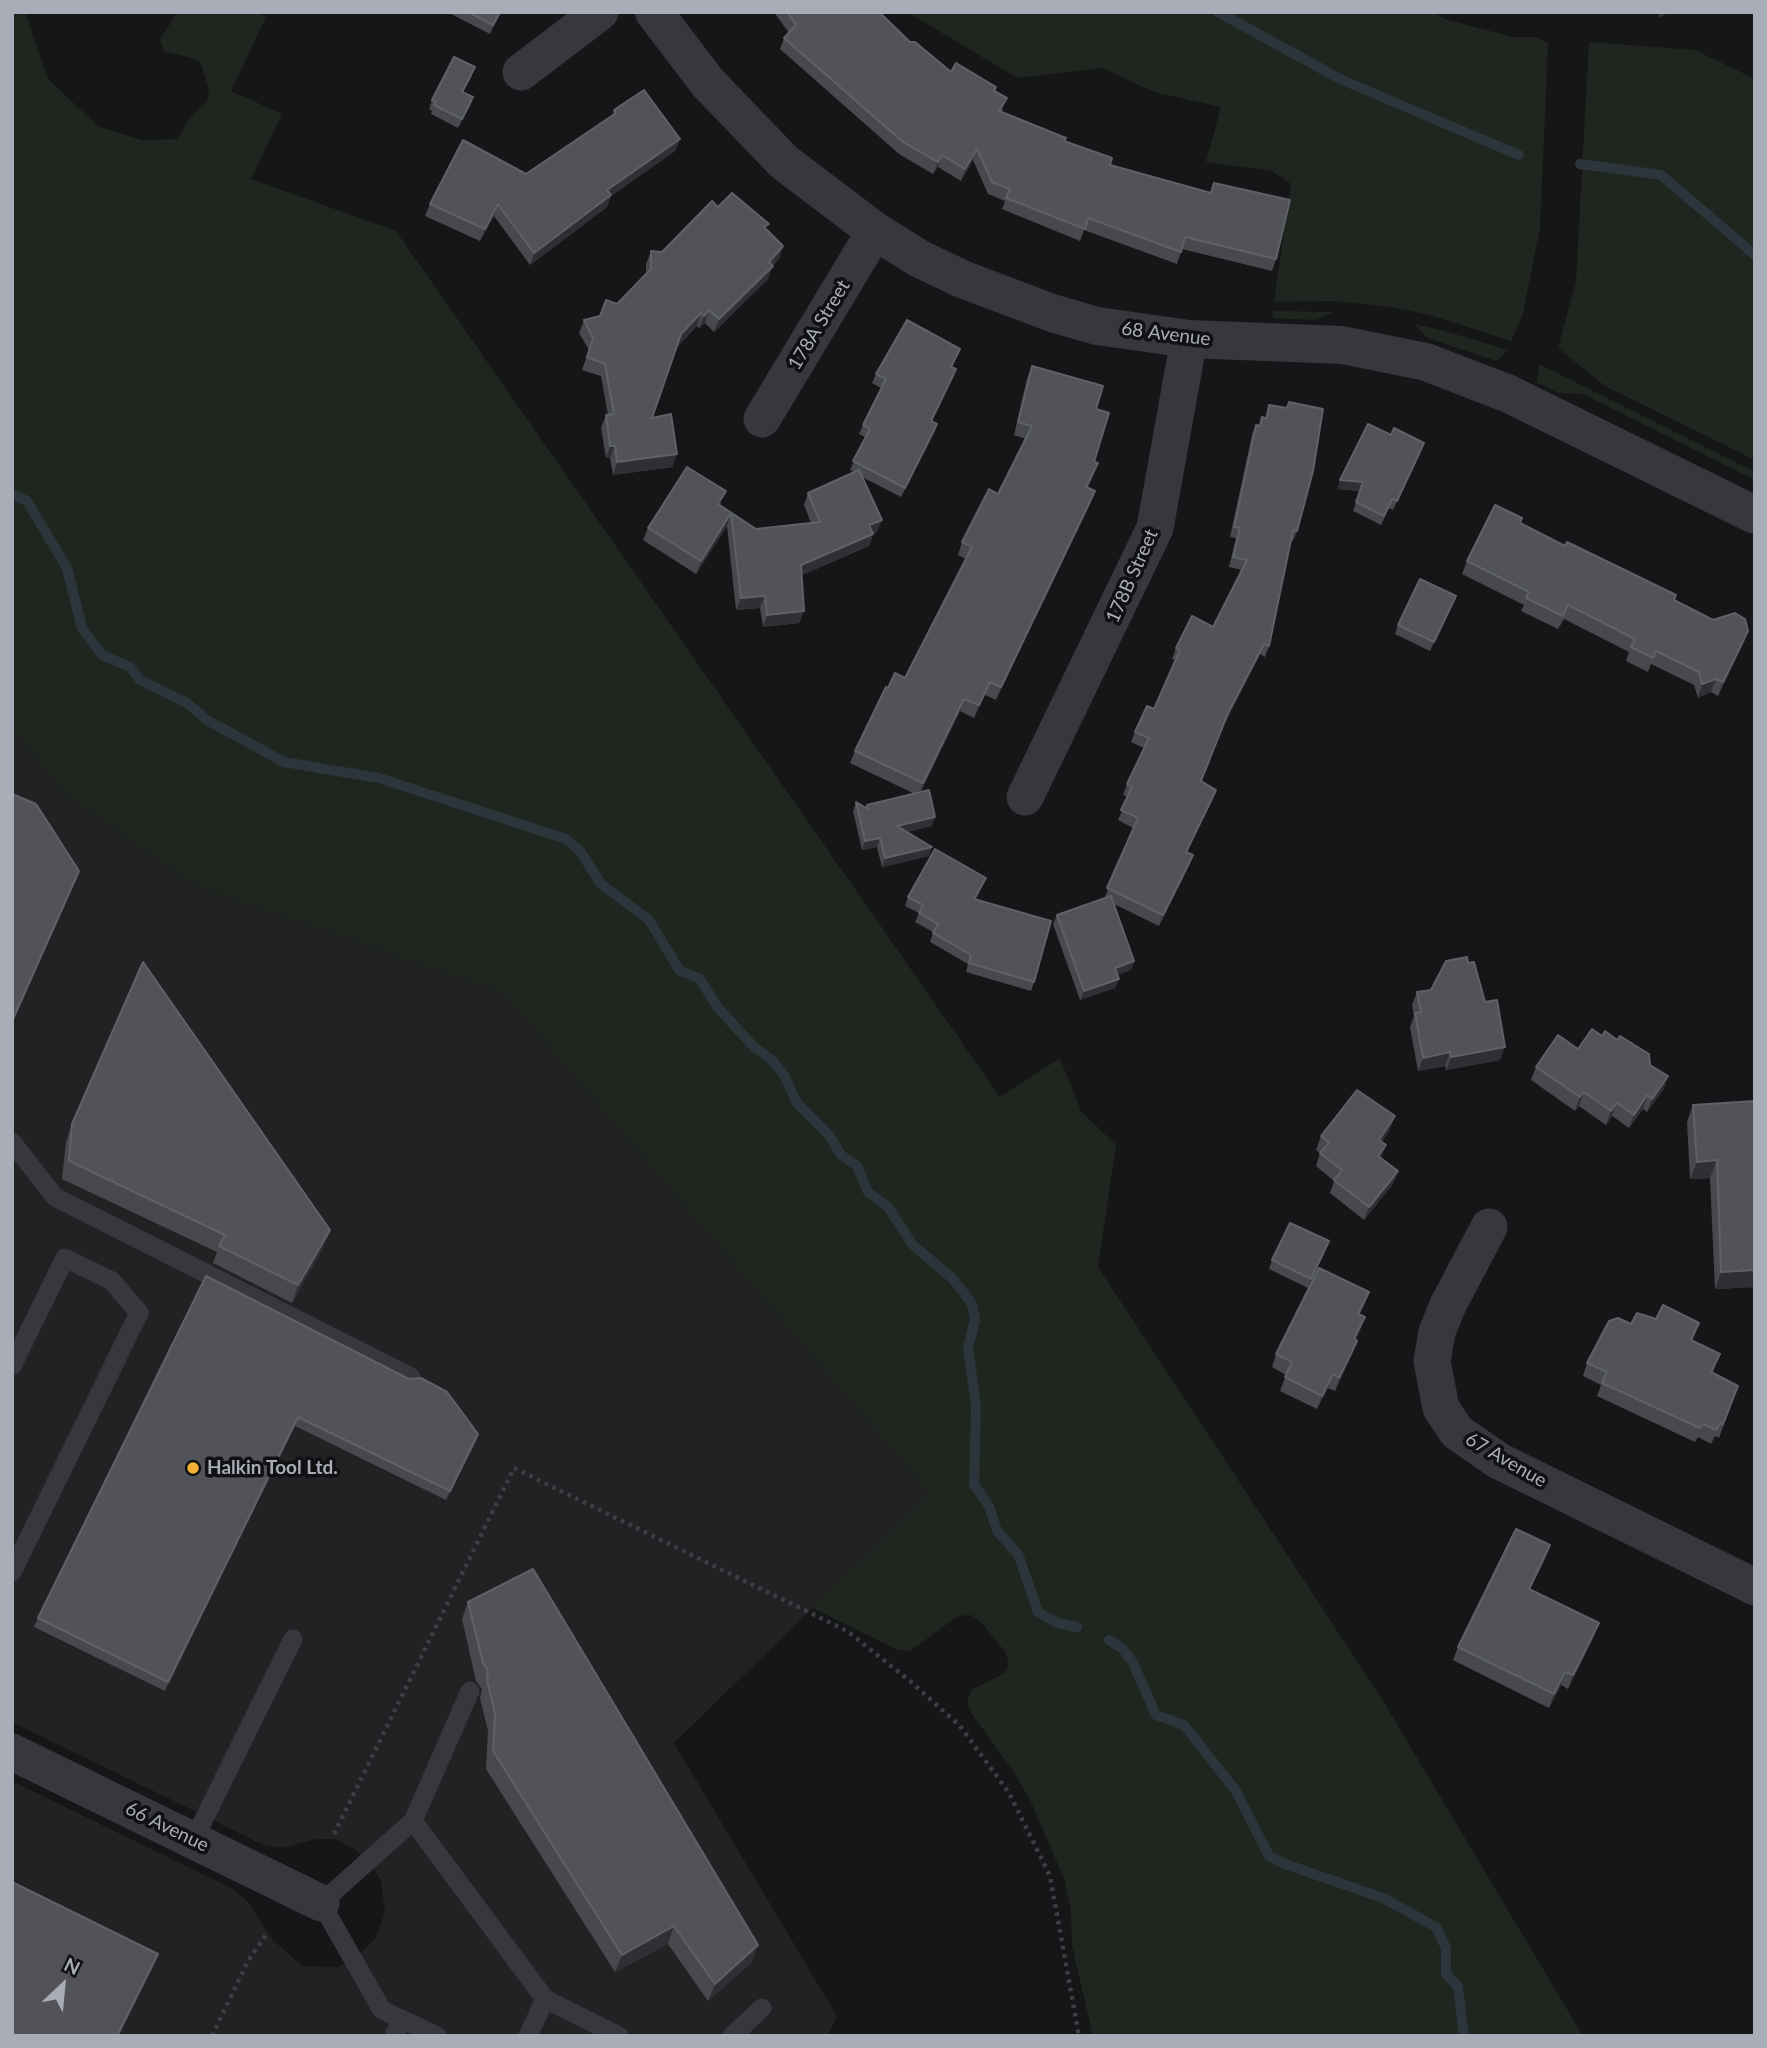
<!DOCTYPE html>
<style>
body{margin:0}
#map{position:relative;width:1767px;height:2048px;overflow:hidden;background:#161618;font-family:Lato,sans-serif}
canvas{display:block}
.frame{position:absolute;inset:0;border:14px solid #a8adb8;pointer-events:none}
.north{position:absolute;left:28px;top:1950px;width:70px;height:70px;-webkit-text-stroke:5px #111113;paint-order:stroke;rotate:26deg;font-size:19px;font-weight:700;line-height:28px;text-align:center;color:#a8adb8}
.north::after{content:'';display:block;margin:auto;width:24px;height:32px;background:#a8adb8;clip-path:polygon(50% 0,100% 100%,50% 72%,0 100%)}
</style>
<div id="map">
<canvas width="1767" height="2048"></canvas>
<div class="frame"></div>
<div class="north">N</div>
</div>
<script>
const c = document.querySelector('canvas').getContext('2d');
c.lineJoin = 'round';
function paint(path, color) {
  c.fillStyle = color;
  c.fill(path, 'evenodd');
}
function toPath(rows) {
  const path = new Path2D();
  for (const r of rows) {
    path.moveTo(r[0], r[1]);
    for (let i = 2; i < r.length; i += 2) path.lineTo(r[i], r[i + 1]);
  }
  return path;
}
function stroke(path, color, width, dash) {
  c.strokeStyle = color;
  c.lineWidth = width;
  c.lineCap = dash ? 'butt' : 'round';
  c.setLineDash(dash || []);
  c.stroke(path);
}
function drawText(font, color, halo, rows, align = 'center') {
  c.font = font + ' Lato,sans-serif';
  c.lineWidth = 7;
  c.setLineDash([]);
  c.textBaseline = 'middle';
  c.strokeStyle = halo;
  c.fillStyle = color;
  for (const [text, x, y, turn = 0] of rows) {
    c.save();
    c.translate(x, y);
    c.rotate((+turn || 0) * Math.PI / 180);
    c.textAlign = isNaN(turn) ? turn : align;
    if (halo) c.strokeText(text, 0, 0);
    c.fillText(text, 0, 0);
    c.restore();
  }
}
paint(toPath([
 [12,729,63,792,193,885,503,993,930,1494,674,1743,837,2016,828,2036,12,2036,12,1781,233,1889,248,1902,273,1940,302,1966,338,1967,354,1959,376,1938,385,1912,381,1880,370,1864,356,1850,335,1839,316,1839,282,1848,264,1845,12,1722]
]), '#222225');
paint(toPath([
 [12,12,25,12,48,79,99,127,142,140,178,139,190,117,207,102,209,89,201,64,194,59,164,51,160,39,178,12,256,12,266,17,231,91,282,114,251,179,396,231,1000,1097,1060,1058,1081,1111,1116,1145,1098,1267,1382,1699,1583,2036,1093,2036,1072,1946,1071,1912,1065,1881,1031,1802,1012,1769,971,1713,967,1702,971,1690,1003,1674,1009,1665,1006,1653,982,1623,971,1615,958,1616,910,1651,898,1650,813,1608,929,1493,503,993,193,885,63,792,12,729],
 [907,12,1434,12,1444,19,1513,37,1535,37,1548,43,1540,228,1522,317,1511,341,1430,315,1391,307,1332,301,1274,302,1291,184,1272,171,1206,162,1221,107,1154,92,1103,68,1017,78],
 [1589,42,1695,50,1755,79,1755,460,1605,386,1558,348,1576,281],
 [1273,311,1333,312,1316,320,1272,318],
 [1414,324,1444,331,1509,350,1496,361,1428,338],
 [1539,364,1755,472,1755,480,1583,394,1558,393,1537,382]
]), '#1e261f');
stroke(toPath([
 [1218,12,1342,80,1519,155],
 [1580,164,1661,175,1755,255],
 [12,494,27,501,67,568,82,628,102,655,130,667,140,680,187,703,207,720,284,762,379,778,566,839,580,851,601,884,649,920,680,971,699,978,719,1009,755,1048,772,1060,784,1075,797,1103,829,1135,841,1155,857,1166,868,1192,888,1207,912,1244,954,1280,972,1304,975,1320,968,1348,976,1406,974,1485,989,1506,997,1531,1018,1554,1038,1612,1057,1623,1077,1627],
 [1109,1640,1123,1649,1133,1663,1156,1715,1184,1725,1236,1791,1269,1856,1285,1864,1383,1898,1436,1927,1446,1948,1446,1974,1458,1987,1464,2036]
]), '#2c353c', 10);
stroke(toPath([
 [334,1834,514,1468,847,1631,910,1681,960,1726,1009,1793,1050,1876,1079,2036],
 [212,2036,248,1961,268,1932]
]), '#3d3f44', 4.5, [3.5, 5]);
stroke(toPath([
 [12,1142,55,1197,411,1377],
 [12,1366,65,1258,112,1281,139,1313,12,1572],
 [413,1821,545,1999,528,2036],
 [193,1841,293,1639],
 [545,1999,619,2036],
 [394,2036,402,2019],
 [437,2036,382,2010,321,1903,413,1821,470,1691],
 [732,2036,762,2008]
]), '#37383d', 19);
stroke(toPath([
 [521,72,600,12],
 [762,419,875,231],
 [1025,797,1155,528,1189,339],
 [1489,1227,1448,1305,1437,1332,1432,1361,1441,1408,1457,1432,1499,1461,1755,1587],
 [12,1752,321,1903]
]), '#37383d', 37);
stroke(toPath([
 [654,12,708,83,784,162,875,231,920,259,962,279,1052,313,1097,326,1189,339,1342,345,1426,362,1509,394,1755,515]
]), '#37383d', 38);
paint(toPath([
 [447,12,501,12,490,34],
 [774,12,879,12,910,42,951,72,996,87,994,91,1003,110,1001,112,1064,141,1110,165,1210,192,1214,183,1276,259,1272,271,1182,249,1177,264,1084,230,1080,241,1002,209,1005,201,988,194,973,160,961,181,938,167,933,174,899,154,780,49,784,38,789,33],
 [472,76,463,92,473,97,470,106,458,128,431,114,432,111,429,109,432,100],
 [614,110,680,139,675,151,611,196,607,207,530,265,494,216,480,241,425,216,430,204,526,174,612,116],
 [718,207,766,229,783,246,779,259,772,266,768,279,714,332,705,323,699,328,697,326,677,347,652,418,677,454,672,467,613,475,610,458,606,458,601,428,606,415,608,415,601,376,582,370,589,350,579,333,584,320,600,316,617,304,646,273,646,264,651,251,662,252],
 [956,358,952,367,956,369,953,378,932,421,937,424,934,433,901,497,862,477,877,532,873,534,869,546,802,575,804,611,799,623,763,627,760,608,736,610,727,526,696,574,643,540,648,528,722,503,720,505,756,529,811,523,804,505,808,493,854,472,850,470,865,437,859,434,863,425,881,388,872,383,876,374],
 [1032,366,1096,409,1093,476,1088,487,1090,504,996,700,985,695,974,718,960,711,920,793,932,826,907,832,929,856,882,867,877,847,862,850,853,811,856,802,866,808,867,805,915,794,850,763,855,751,888,688,905,678,966,559,958,555,962,542,998,494,1026,439,1014,435,1027,379],
 [1289,402,1297,531,1293,541,1291,541,1269,646,1265,657,1260,654,1225,723,1201,781,1216,790,1212,801,1187,852,1193,855,1189,866,1159,926,1114,904,1134,961,1131,970,1117,975,1119,979,1115,988,1080,1000,1053,924,1057,915,1104,899,1133,828,1118,820,1128,797,1123,795,1127,784,1144,748,1131,742,1135,732,1154,709,1176,660,1172,659,1176,648,1213,627,1242,570,1229,567,1236,538,1230,537,1252,435,1256,425,1259,425,1262,417,1265,418,1269,405,1286,408],
 [1391,435,1424,443,1393,510,1389,508,1381,525,1353,511,1360,491,1337,489],
 [1522,518,1520,523,1713,620,1748,631,1743,644,1718,696,1711,692,1698,698,1694,685,1651,664,1648,672,1626,661,1629,652,1564,619,1558,629,1521,611,1524,605,1462,574,1467,561],
 [1456,596,1430,651,1395,634,1398,625],
 [982,887,976,899,1034,982,1031,991,966,972,968,964,930,942,933,932,915,922,919,913,905,906,908,897],
 [1468,963,1500,1060,1446,1070,1445,1066,1418,1071,1410,1027,1414,1016,1412,1005,1417,992,1431,990],
 [1602,1036,1650,1065,1668,1076,1663,1090,1647,1112,1643,1109,1629,1128,1612,1116,1606,1125,1579,1106,1575,1111,1531,1080,1536,1067,1578,1049],
 [1755,1101,1755,1287,1715,1289,1710,1178,1690,1179,1687,1122,1693,1105],
 [72,1124,330,1230,323,1248,292,1303,213,1263,217,1252,62,1179,66,1142],
 [1390,1129,1382,1142,1381,1158,1393,1184,1364,1220,1330,1193,1334,1181,1316,1166,1320,1153,1316,1150,1321,1136],
 [1325,1250,1308,1288,1269,1269,1272,1260],
 [206,1276,475,1443,446,1500,295,1426,165,1691,34,1627,38,1618],
 [1364,1306,1359,1315,1360,1331,1356,1339,1357,1341,1352,1354,1335,1391,1328,1388,1317,1409,1280,1391,1286,1375,1272,1367,1276,1354],
 [1656,1319,1699,1323,1692,1341,1715,1367,1712,1373,1738,1386,1719,1438,1715,1436,1711,1444,1698,1437,1695,1442,1597,1396,1601,1385,1583,1376,1587,1363,1631,1324],
 [1545,1559,1530,1589,1594,1636,1568,1689,1561,1685,1549,1708,1453,1660,1458,1647],
 [468,1602,752,1962,708,2001,668,1944,615,1972,486,1769,488,1731,480,1698,482,1689,476,1681,462,1619]
]), '#47494d');
paint(toPath([
 [500,12,501,12,490,34,493,25],
 [1660,12,1671,12,1658,18],
 [473,97,470,106,458,128,462,119],
 [680,139,675,151,611,196,607,207,530,265,534,253,607,190],
 [977,149,973,160,961,181,965,169],
 [942,155,938,167,933,174,938,162],
 [498,204,494,216,480,241,485,229],
 [783,246,779,259,764,274,769,262],
 [773,266,768,279,714,332,719,319],
 [709,310,705,323,699,328,704,316],
 [701,313,697,326,677,347,681,334],
 [956,369,953,378,928,430,931,421],
 [937,424,934,433,901,497,905,488],
 [610,446,615,446,610,458,606,458],
 [677,454,672,467,613,475,617,462],
 [1098,463,1093,476,1081,500,1086,487],
 [1340,480,1363,482,1360,491,1337,489],
 [1095,491,1090,504,996,700,1001,687],
 [731,513,727,526,696,574,701,561],
 [882,520,877,532,865,537,869,525],
 [873,534,869,546,797,577,801,565],
 [765,596,760,608,736,610,741,598],
 [804,611,799,623,763,627,767,615],
 [1748,631,1743,644,1718,696,1723,682],
 [1264,644,1260,654,1225,723,1228,713],
 [1716,679,1711,692,1698,698,1702,684],
 [990,682,985,695,974,718,979,705],
 [964,699,960,711,919,796,923,783],
 [1216,790,1212,801,1182,862,1186,852],
 [935,817,932,826,893,835,897,826],
 [880,838,877,847,862,850,865,841],
 [932,847,929,856,882,867,885,858],
 [1193,855,1189,866,1159,926,1163,915],
 [79,871,72,889,12,1025,12,1021],
 [986,878,982,887,971,908,974,899],
 [1134,961,1131,970,1111,977,1115,968],
 [1119,979,1115,988,1080,1000,1084,991],
 [1505,1047,1500,1060,1446,1070,1451,1057],
 [1450,1052,1445,1066,1418,1071,1423,1058],
 [1668,1076,1663,1090,1647,1112,1652,1099],
 [1584,1092,1579,1106,1575,1111,1580,1097],
 [1647,1095,1643,1109,1629,1128,1634,1115],
 [1617,1103,1612,1116,1606,1125,1611,1111],
 [1395,1116,1390,1129,1375,1154,1379,1140],
 [1386,1145,1381,1159,1378,1156],
 [1717,1160,1710,1178,1690,1179,1697,1162],
 [1398,1171,1393,1184,1364,1220,1369,1207],
 [330,1230,323,1248,292,1303,298,1285],
 [1329,1241,1325,1250,1308,1288,1311,1279],
 [1755,1270,1755,1287,1715,1289,1721,1272],
 [1369,1292,1364,1306,1353,1327,1358,1314],
 [1365,1317,1360,1331,1349,1351,1354,1338],
 [1357,1341,1352,1354,1335,1391,1339,1378],
 [1333,1374,1328,1388,1317,1409,1322,1396],
 [298,1417,295,1426,165,1691,168,1682],
 [478,1434,475,1443,446,1500,450,1491],
 [1550,1545,1545,1559,1524,1602,1529,1589],
 [1599,1623,1594,1636,1568,1689,1573,1675],
 [1565,1672,1561,1685,1549,1708,1554,1694],
 [674,1926,668,1944,615,1972,622,1955],
 [758,1945,752,1962,708,2001,715,1984],
 [158,1954,153,1967,119,2036,117,2036]
]), '#2f3033');
const building = toPath([
 [468,12,500,12,493,25,468,12],
 [787,12,879,12,910,42,915,42,951,72,956,63,996,87,994,91,1007,98,999,111,1066,138,1064,141,1112,158,1110,165,1211,193,1214,183,1290,200,1276,259,1185,237,1181,252,1088,218,1085,229,1006,198,1010,189,992,182,977,149,965,169,942,155,938,162,903,142,784,38,796,25,787,12],
 [454,57,475,67,462,92,473,97,462,119,434,105,436,102,432,100,454,57],
 [644,90,680,139,607,190,611,195,534,253,498,204,485,229,430,204,463,140,526,174,616,113,614,110,644,90],
 [732,193,769,224,764,227,783,246,769,262,773,266,719,319,709,310,704,316,701,313,681,334,652,418,671,414,677,454,617,462,615,446,610,446,606,415,614,414,605,364,587,357,593,338,584,320,600,316,606,300,617,304,651,269,651,251,662,252,712,201,718,207,732,193],
 [907,320,960,349,951,367,956,369,931,421,937,424,905,488,853,461,870,429,863,425,886,379,876,374,907,320],
 [1032,366,1103,386,1096,409,1109,413,1094,462,1098,463,1086,487,1095,491,1001,687,990,682,979,705,964,699,923,783,855,751,886,687,888,688,895,673,905,678,972,547,962,542,989,489,998,494,1032,426,1018,422,1032,366],
 [1289,402,1323,409,1313,471,1297,531,1293,530,1269,646,1264,644,1228,713,1201,781,1216,790,1186,852,1193,855,1163,915,1107,888,1138,818,1121,810,1132,787,1127,784,1149,738,1135,732,1147,706,1154,709,1180,650,1176,648,1192,616,1213,627,1247,560,1233,557,1240,528,1234,527,1256,425,1260,426,1262,417,1267,419,1269,405,1287,408,1289,402],
 [1368,424,1391,435,1394,428,1424,443,1397,501,1392,499,1384,516,1356,502,1363,482,1340,480,1368,424],
 [687,467,726,491,718,504,756,529,820,522,808,493,859,470,882,520,869,525,873,534,801,565,804,611,767,615,765,596,741,598,731,513,701,561,648,528,687,467],
 [1495,505,1522,518,1520,523,1565,546,1567,542,1676,595,1674,600,1713,620,1735,613,1745,619,1748,631,1723,682,1716,679,1702,684,1699,672,1656,651,1653,658,1631,647,1635,639,1568,605,1563,616,1526,598,1529,592,1467,561,1495,505],
 [1420,579,1456,596,1434,642,1398,625,1420,579],
 [929,790,935,817,897,826,932,847,885,858,880,838,865,841,856,802,868,809,867,805,929,790],
 [12,794,36,804,79,871,12,1021,12,794],
 [935,849,986,878,974,899,1051,921,1034,982,969,963,971,955,933,933,938,924,919,913,923,905,908,897,935,849],
 [1111,896,1134,961,1115,968,1119,979,1084,991,1057,915,1111,896],
 [1467,957,1468,963,1474,962,1485,1002,1497,1000,1505,1047,1451,1057,1450,1052,1423,1058,1415,1013,1421,1012,1417,992,1431,990,1446,961,1467,957],
 [143,962,330,1230,298,1285,219,1246,225,1235,69,1161,72,1124,143,962],
 [1592,1029,1602,1036,1605,1031,1617,1040,1620,1036,1649,1054,1650,1065,1668,1076,1652,1099,1647,1095,1634,1115,1617,1103,1611,1111,1584,1092,1580,1097,1536,1067,1558,1035,1578,1049,1592,1029],
 [1357,1090,1395,1116,1379,1140,1386,1145,1378,1156,1398,1171,1369,1207,1334,1180,1342,1170,1320,1153,1329,1143,1321,1136,1357,1090],
 [1755,1101,1755,1270,1721,1272,1717,1160,1697,1162,1693,1105,1755,1101],
 [1290,1223,1329,1241,1311,1279,1272,1260,1290,1223],
 [1319,1268,1369,1292,1358,1314,1365,1317,1354,1338,1357,1341,1339,1378,1333,1374,1322,1396,1285,1377,1292,1362,1276,1354,1319,1268],
 [206,1276,409,1379,421,1378,447,1392,478,1434,450,1491,298,1417,168,1682,38,1618,206,1276],
 [1663,1305,1699,1323,1691,1340,1720,1354,1711,1372,1738,1386,1723,1424,1720,1423,1716,1430,1703,1424,1700,1428,1602,1383,1607,1372,1587,1363,1609,1321,1618,1318,1631,1324,1637,1313,1656,1319,1663,1305],
 [1516,1529,1550,1545,1529,1589,1599,1623,1573,1675,1565,1672,1554,1694,1458,1647,1516,1529],
 [533,1569,758,1945,715,1984,674,1926,622,1955,493,1751,495,1714,487,1680,488,1671,483,1663,468,1602,533,1569],
 [12,1882,158,1954,117,2036,12,2036,12,1882]
]);
paint(building, '#525359');
stroke(building, '#5f6168', 2);
for (const [x, y, r, color] of [
 [193,1468,7,"#f2b134"]
]) {
  const dot = new Path2D();
  dot.arc(x, y, r, 0, 2 * Math.PI);
  c.fillStyle = color;
  c.fill(dot);
  stroke(dot, '#111113', 2.5);
}
drawText('19px', '#a8adb8', '#111113', [
 ["178A Street",819,325,-59],
 ["68 Avenue",1166,334,7],
 ["178B Street",1132,576,-66],
 ["67 Avenue",1506,1460,30],
 ["66 Avenue",167,1827,26]
]);
drawText('bold 19px', '#a8adb8', '#111113', [
 ["Halkin Tool Ltd.",207,1468]
], 'left');
</script>
